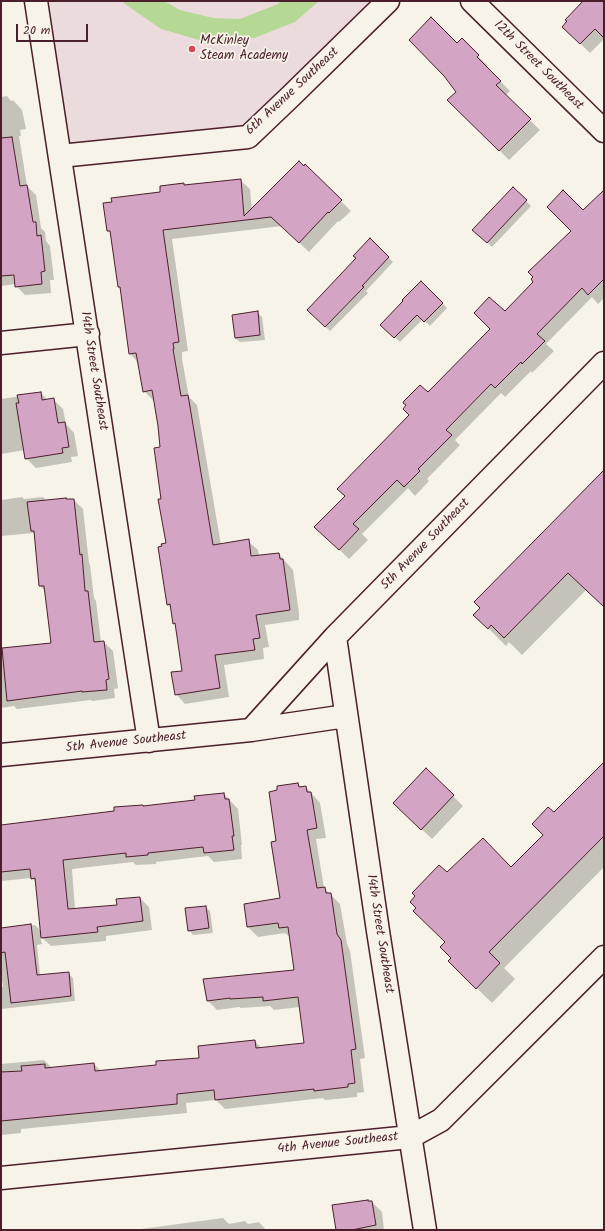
<!DOCTYPE html>
<style>
body{margin:0}
#map{position:relative;width:605px;height:1231px;overflow:hidden;background:#f7f3e8;font-family:Kalam,sans-serif}
canvas{display:block}
.frame{position:absolute;inset:0;border:2px solid #4a1f2b;pointer-events:none}
.scale{position:absolute;left:16px;top:24px;width:72px;height:18px;box-sizing:border-box;border:2px solid #4a1f2b;border-top:0;padding-left:5px;font-size:12px;line-height:14px;white-space:nowrap;color:#4a1f2b;-webkit-text-stroke:3px #f7f3e8;paint-order:stroke}
</style>
<div id="map">
<canvas width="605" height="1231"></canvas>
<div class="frame"></div>
<div class="scale">20 m</div>
</div>
<script>
const c = document.querySelector('canvas').getContext('2d');
c.lineJoin = 'round';
function paint(path, color) {
  c.fillStyle = color;
  c.fill(path, 'evenodd');
}
function toPath(rows) {
  const path = new Path2D();
  for (const r of rows) {
    path.moveTo(r[0], r[1]);
    for (let i = 2; i < r.length; i += 2) path.lineTo(r[i], r[i + 1]);
  }
  return path;
}
function stroke(path, color, width, dash) {
  c.strokeStyle = color;
  c.lineWidth = width;
  c.lineCap = dash ? 'butt' : 'round';
  c.setLineDash(dash || []);
  c.stroke(path);
}
function drawText(font, color, halo, rows, align = 'center') {
  c.font = font + ' Kalam,sans-serif';
  c.lineWidth = 3.5;
  c.setLineDash([]);
  c.textBaseline = 'middle';
  c.strokeStyle = halo;
  c.fillStyle = color;
  for (const [text, x, y, turn = 0] of rows) {
    c.save();
    c.translate(x, y);
    c.rotate((+turn || 0) * Math.PI / 180);
    c.textAlign = isNaN(turn) ? turn : align;
    if (halo) c.strokeText(text, 0, 0);
    c.fillText(text, 0, 0);
    c.restore();
  }
}
paint(toPath([
 [36,1,388,1,248,137,60,156]
]), '#ecdbdd');
paint(toPath([
 [123,1,164,1,180,10,213,18,240,19,278,4,281,1,319,1,295,22,254,38,206,42,161,29,125,4]
]), '#b5d994');
paint(toPath([
 [585,1,604,1,604,39,590,53,563,27],
 [462,40,488,66,486,67,510,91,505,96,540,130,509,160,449,100,458,92,457,45],
 [7,96,11,101,13,100,22,110,26,129,20,130,21,136,19,136,27,186,36,195,41,228,45,232,46,241,50,246,54,280,50,280,51,293,25,295,16,286,16,284,1,286,1,97],
 [305,166,351,211,339,222,338,221,309,252,282,226,172,239,188,351,182,352,182,359,189,397,197,405,221,545,248,541,258,550,259,556,279,554,293,570,299,613,299,620,265,625,269,647,263,648,264,659,224,665,229,697,185,704,176,694,183,671,176,625,174,623,172,609,168,605,167,544,163,500,161,448,155,401,154,401,144,391,139,363,130,354,122,289,119,287,111,233,108,230,162,193,184,184,185,186,240,180,250,189,252,210],
 [513,188,531,206,492,247,474,230],
 [604,191,604,298,598,304,592,297,546,344,554,351,532,373,531,371,505,397,501,393,455,440,460,445,427,479,429,481,415,496,408,488,362,534,368,540,349,559,316,527,346,496,428,394,492,329,535,281,572,231,583,212],
 [370,240,393,262,366,291,368,293,330,331,308,310,358,258],
 [421,282,447,308,430,326,423,319,400,342,382,325],
 [257,312,262,317,265,340,240,342,235,338],
 [41,393,48,400,53,399,63,409,66,424,74,433,78,456,71,457,72,462,36,468,26,458,25,450,1,454,1,399],
 [604,471,604,607,586,590,522,655,509,642,506,646,475,615],
 [22,497,24,499,43,497,47,501,74,500,83,509,89,563,90,565,94,598,96,601,101,642,104,642,113,651,118,688,114,689,115,698,92,701,91,700,17,709,14,706,1,708,1,649,52,644,46,592,40,586,35,534,33,533,1,536,1,500],
 [604,763,604,867,504,968,515,979,492,1003,449,961,452,958,446,942,447,874,511,868,545,835,554,814],
 [298,784,302,788,306,787,320,803,326,838,316,839,324,888,340,904,347,944,350,951,365,1058,360,1059,364,1092,357,1093,357,1097,325,1100,323,1098,225,1109,216,1100,186,1103,187,1113,21,1129,21,1133,1,1135,1,1064,44,1060,52,1068,94,1064,101,1071,157,1066,200,1058,255,1041,262,1049,305,1044,300,1007,274,1010,270,1006,241,1008,239,1007,217,1010,207,1000,295,971,290,937,285,933,258,937,248,927,281,899,277,842],
 [224,794,238,809,242,845,241,845,242,859,214,862,208,856,156,862,156,864,136,865,133,862,72,869,75,909,118,905,140,898,149,907,152,930,106,936,106,941,51,946,40,936,42,944,37,945,40,975,68,973,73,978,75,1001,1,1009,1,987,3,987,1,972,1,929,35,925,41,931,37,883,32,878,1,881,1,826,196,801,196,797],
 [453,796,463,806,432,839,404,812],
 [205,907,210,911,213,933,193,935,189,930],
 [372,1202,382,1212,384,1230,337,1230],
 [223,1218,229,1224,245,1221,248,1224,259,1222,266,1230,134,1230]
]), '#0003');
const building = toPath([
 [583,1,604,1,604,38,595,29,580,44,562,27,567,21,565,20,583,1],
 [431,17,457,43,462,38,479,55,477,57,501,81,496,85,531,119,499,151,447,100,456,92,444,76,409,40,431,17],
 [12,137,20,186,27,185,33,222,36,222,37,236,41,235,45,271,41,272,42,284,15,287,14,275,1,276,1,138,12,137],
 [299,161,304,166,305,164,342,200,329,213,328,212,299,243,271,217,163,230,179,342,173,343,174,349,173,349,181,396,188,395,213,545,249,539,251,556,279,553,280,559,283,559,290,610,256,615,260,638,253,639,255,650,215,655,220,688,175,695,171,672,182,671,175,623,173,624,170,604,167,605,158,547,162,546,161,544,166,543,158,499,161,499,154,448,160,447,158,426,152,390,143,392,136,353,129,354,120,287,118,287,110,231,107,231,103,203,112,202,111,198,160,192,160,186,184,183,184,185,241,179,244,216,299,161],
 [513,187,527,200,487,243,472,230,513,187],
 [563,190,583,210,604,190,604,279,588,295,582,288,537,334,545,341,522,364,521,362,495,388,491,384,446,430,452,435,418,469,420,471,404,487,397,480,353,524,359,529,339,550,314,527,345,496,337,489,409,415,403,409,406,405,403,403,404,401,420,385,428,392,490,329,474,313,489,297,505,311,533,282,531,279,533,277,528,272,571,231,547,207,563,190],
 [370,238,389,257,362,286,364,287,325,327,307,310,356,258,353,256,370,238],
 [421,281,443,303,424,322,417,315,394,338,380,325,403,301,402,300,421,281],
 [258,311,260,335,235,338,232,315,258,311],
 [41,392,42,400,54,398,58,423,65,422,69,447,62,448,63,453,25,459,16,403,19,403,17,395,41,392],
 [604,470,604,607,568,573,504,638,491,625,488,629,473,615,480,608,474,602,604,470],
 [66,498,66,499,74,499,80,555,82,554,85,591,88,591,94,642,104,641,109,679,106,680,107,690,82,692,82,691,7,701,2,648,51,643,44,586,39,586,34,531,31,531,27,502,66,498],
 [604,762,604,836,489,952,500,963,476,989,448,961,451,958,440,947,445,942,413,911,416,908,410,902,415,896,412,893,439,865,447,872,483,838,511,867,543,835,532,824,548,807,554,812,604,762],
 [426,768,454,795,421,830,393,803,426,768],
 [298,783,299,787,306,786,307,792,311,792,317,828,307,830,317,888,325,887,326,893,331,893,337,934,341,940,356,1049,351,1050,355,1083,348,1084,348,1087,314,1091,314,1089,215,1100,214,1090,177,1094,177,1104,1,1121,1,1072,22,1071,21,1066,45,1064,45,1068,94,1063,95,1071,156,1065,156,1061,199,1058,198,1046,255,1040,256,1048,304,1043,298,997,263,1001,263,997,230,999,230,998,207,1001,203,979,294,970,288,927,279,928,278,923,247,927,244,904,280,898,271,842,276,841,269,792,277,790,277,786,298,783],
 [224,793,225,799,229,799,234,836,232,836,234,850,204,853,203,847,148,853,148,855,126,857,126,853,63,860,68,909,117,905,116,899,140,897,143,921,97,927,98,932,41,938,35,878,31,879,30,869,1,872,1,825,114,811,114,807,143,805,143,806,195,800,194,796,224,793],
 [206,906,209,928,188,931,185,908,206,906],
 [31,924,37,975,69,972,71,996,11,1003,5,952,1,953,1,928,31,924],
 [368,1200,368,1201,372,1201,376,1225,352,1230,336,1230,332,1205,368,1200]
]);
paint(building, '#d4a4c4');
stroke(building, '#4a1f2b', 1);
const street = toPath([
 [36,1,149,741],
 [472,1,604,131],
 [60,156,248,137,291,96,388,1],
 [1,343,88,334],
 [335,637,378,931,425,1230],
 [251,730,335,637,604,363],
 [1,755,251,730,346,716],
 [1,1178,410,1137,441,1120,604,957]
]);
stroke(street, '#4a1f2b', 25);
stroke(street, '#f7f3e8', 22);
for (const [x, y, r, color] of [
 [192,49,4,"#d1495b"]
]) {
  const dot = new Path2D();
  dot.arc(x, y, r, 0, 2 * Math.PI);
  c.fillStyle = color;
  c.fill(dot);
  stroke(dot, '#f7f3e8', 1.5);
}
drawText('13px', '#4a1f2b', '#f7f3e8', [
 ["McKinley",200,42],
 ["Steam Academy",200,57]
], 'left');
drawText('13px', '#4a1f2b', '#f7f3e8', [
 ["12th Street Southeast",538,66,45],
 ["6th Avenue Southeast",293,92,-43],
 ["14th Street Southeast",93,371,81],
 ["5th Avenue Southeast",426,545,-46],
 ["5th Avenue Southeast",126,743,-6],
 ["14th Street Southeast",379,934,81],
 ["4th Avenue Southeast",338,1144,-6]
]);
</script>
